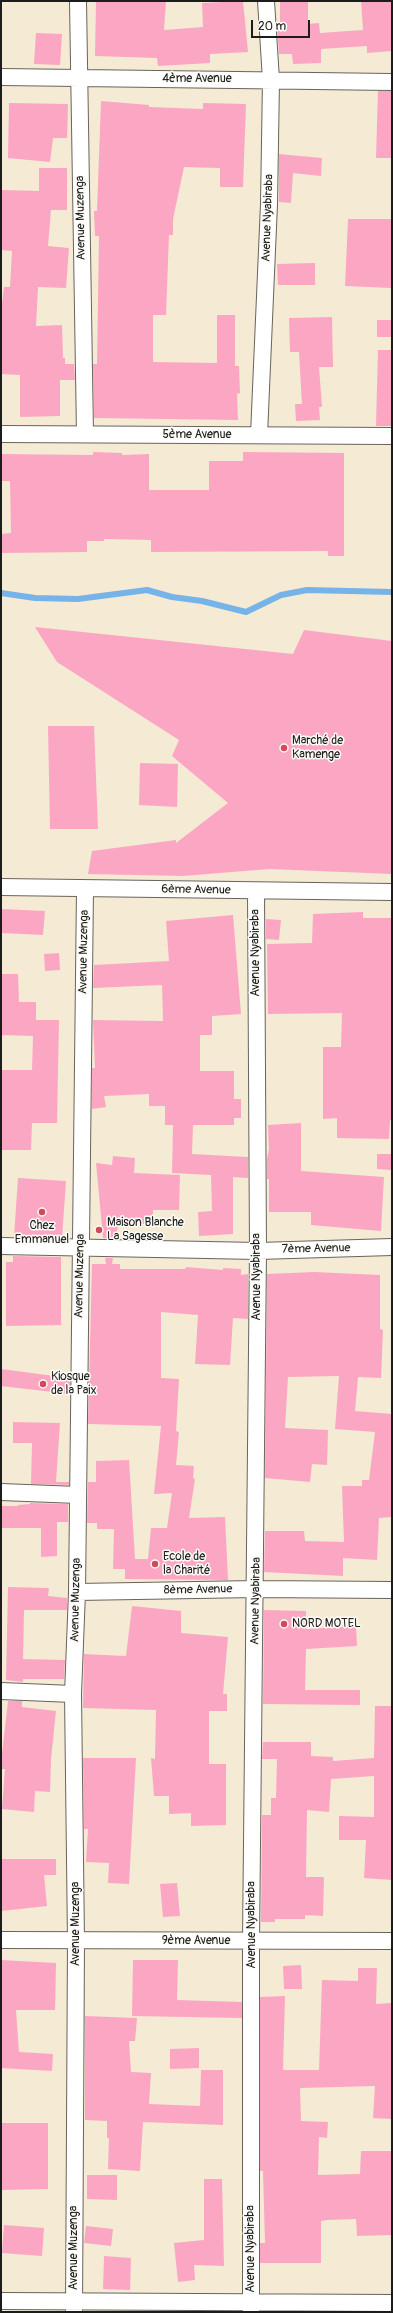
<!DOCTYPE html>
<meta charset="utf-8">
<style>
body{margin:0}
#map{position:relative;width:393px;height:2313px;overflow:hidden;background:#f5ead4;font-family:Pangolin,sans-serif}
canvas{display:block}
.frame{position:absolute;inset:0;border:2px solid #1c1c1c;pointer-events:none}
.scale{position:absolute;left:251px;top:20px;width:59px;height:18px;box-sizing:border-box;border:2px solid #1c1c1c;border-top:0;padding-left:5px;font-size:12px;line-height:14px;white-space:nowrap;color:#1c1c1c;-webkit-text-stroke:3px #fdfcf7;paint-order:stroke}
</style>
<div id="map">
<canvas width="393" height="2313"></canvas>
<div class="frame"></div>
<div class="scale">20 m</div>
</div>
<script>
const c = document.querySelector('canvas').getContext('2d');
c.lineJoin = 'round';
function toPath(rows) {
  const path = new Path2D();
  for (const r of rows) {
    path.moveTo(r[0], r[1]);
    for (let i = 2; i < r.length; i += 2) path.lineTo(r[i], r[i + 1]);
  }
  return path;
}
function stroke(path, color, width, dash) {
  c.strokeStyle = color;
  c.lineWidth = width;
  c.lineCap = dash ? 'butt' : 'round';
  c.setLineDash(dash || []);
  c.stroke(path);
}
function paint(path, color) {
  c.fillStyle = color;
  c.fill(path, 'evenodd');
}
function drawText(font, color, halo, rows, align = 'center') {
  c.font = font + ' Pangolin,sans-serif';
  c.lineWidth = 3;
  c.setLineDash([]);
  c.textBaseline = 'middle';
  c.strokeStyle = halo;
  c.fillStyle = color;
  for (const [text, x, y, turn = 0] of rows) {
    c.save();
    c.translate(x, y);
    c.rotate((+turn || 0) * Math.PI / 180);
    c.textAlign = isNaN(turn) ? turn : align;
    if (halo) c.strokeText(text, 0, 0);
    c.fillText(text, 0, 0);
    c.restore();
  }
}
stroke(toPath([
 [1,593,35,598,78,599,147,590,172,597,202,601,246,612,281,595,307,590,392,592]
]), '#76b3e8', 6);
paint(toPath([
 [96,1,166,1,164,30,203,27,202,3,243,1,248,52,210,54,210,63,158,66,157,58,95,56],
 [280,1,308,1,308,24,319,23,320,33,363,30,361,1,392,1,392,51,367,53,367,46,321,49,321,63,293,64,292,54,279,54,277,26,280,26],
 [36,33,62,34,60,65,34,64],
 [378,91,392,91,392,158,376,158],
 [101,101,149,105,149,107,203,109,203,103,246,104,243,187,220,187,220,168,184,167,173,219,173,235,169,235,166,315,153,315,153,362,217,363,217,315,235,315,235,366,239,366,240,393,237,394,238,420,94,418,93,364,97,364,99,236,95,236,94,211,97,211],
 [9,103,68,104,67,138,53,138,50,162,8,158],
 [279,154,322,158,321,176,293,173,291,203,279,202],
 [39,168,67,168,67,210,51,210,48,246,69,248,66,288,38,287,36,326,62,325,63,358,65,358,65,364,74,364,75,380,60,380,60,416,20,417,20,375,1,374,1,312,4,287,10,287,12,251,1,250,1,190,39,191],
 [348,219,392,219,391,288,345,286],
 [315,263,315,285,278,285,277,264],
 [332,317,333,367,319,367,322,407,319,407,320,420,296,421,295,404,302,404,299,352,290,352,289,318],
 [377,320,392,320,392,337,377,337],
 [378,350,392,350,392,426,376,426],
 [93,452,122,453,122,455,149,454,149,490,209,490,209,461,243,461,243,452,344,453,344,556,328,556,328,551,151,552,151,540,104,539,104,541,87,541,87,552,1,553,1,534,11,533,10,481,1,481,1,454,93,455],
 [35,627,293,654,304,630,392,641,392,874,269,869,183,876,88,874,92,851,176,840,176,843,228,803,172,756,179,740,57,662],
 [48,726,94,726,98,829,50,829],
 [140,763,178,764,177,807,139,805],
 [1,909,45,911,43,935,1,933],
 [363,912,363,918,392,918,392,1120,390,1120,389,1139,337,1138,337,1118,323,1119,323,1047,341,1047,342,1013,268,1014,267,944,312,943,313,914],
 [233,915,241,1014,212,1016,212,1035,200,1035,200,1071,234,1071,234,1099,241,1099,241,1118,234,1118,234,1125,193,1125,192,1154,248,1157,248,1178,233,1177,233,1234,199,1236,198,1212,212,1211,211,1175,172,1173,173,1125,165,1125,165,1106,149,1106,149,1094,104,1096,106,1107,92,1109,92,1068,95,1068,93,1020,163,1021,162,985,93,988,94,965,169,961,166,921],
 [266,919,281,920,279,940,266,939],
 [59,953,60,970,45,971,44,954],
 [1,974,18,974,19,1002,36,1002,36,1020,59,1020,57,1123,32,1123,31,1150,1,1150,1,1070,32,1070,33,1036,1,1035],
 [301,1123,301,1171,384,1177,381,1231,311,1225,311,1212,269,1212,269,1179,267,1179,267,1159,269,1149,268,1125],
 [377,1154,392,1154,392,1170,377,1169],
 [113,1156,135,1158,134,1173,180,1175,179,1210,153,1210,153,1224,118,1224,116,1239,103,1238,96,1163,112,1165],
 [18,1178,66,1181,62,1238,14,1237],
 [13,1256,61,1257,61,1325,6,1326,6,1262,13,1262],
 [105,1258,113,1258,112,1264,120,1264,120,1269,185,1269,186,1267,223,1270,223,1268,241,1269,241,1275,248,1274,248,1319,233,1318,230,1365,195,1364,198,1315,161,1312,161,1378,179,1379,176,1431,179,1432,176,1465,194,1466,193,1478,195,1479,189,1518,225,1517,228,1580,125,1579,125,1569,113,1569,114,1529,97,1529,97,1523,87,1523,88,1482,96,1482,96,1461,129,1460,135,1559,148,1559,151,1528,167,1528,172,1493,154,1494,161,1426,88,1424,92,1264,106,1264],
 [314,1272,380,1275,380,1329,383,1330,381,1378,358,1377,355,1411,392,1414,392,1517,379,1518,377,1560,343,1558,343,1576,264,1572,265,1531,304,1531,305,1541,344,1542,342,1486,362,1486,362,1480,369,1480,375,1432,335,1429,339,1376,288,1377,285,1428,328,1430,327,1465,312,1464,310,1482,265,1478,267,1274],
 [1,1369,70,1378,70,1394,1,1386],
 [13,1422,60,1423,56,1482,69,1482,69,1485,31,1484,32,1443,13,1443],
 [30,1503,68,1504,68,1522,57,1522,57,1556,41,1557,41,1528,1,1528,1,1506,18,1506,18,1505,30,1504],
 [8,1587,49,1588,48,1596,67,1598,67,1610,24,1610,23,1659,65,1660,64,1679,23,1679,23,1682,6,1680],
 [132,1606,181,1611,181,1633,228,1637,223,1694,227,1694,227,1711,209,1711,209,1764,226,1764,226,1825,191,1826,191,1813,169,1814,169,1796,154,1796,151,1758,155,1759,156,1710,83,1708,84,1654,126,1656],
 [264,1610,306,1611,306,1629,356,1626,357,1646,306,1649,305,1690,360,1690,360,1705,263,1704],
 [8,1701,22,1701,22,1707,56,1711,51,1759,50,1792,35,1791,34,1812,2,1809,5,1769,1,1769,1,1763],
 [375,1706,392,1706,392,1880,364,1878,366,1840,339,1840,339,1816,374,1817,374,1776,331,1779,329,1812,307,1810,306,1877,324,1877,323,1916,305,1915,305,1919,275,1919,275,1922,261,1922,262,1815,271,1815,271,1798,276,1798,277,1759,262,1759,263,1742,311,1742,311,1756,333,1757,333,1761,374,1758],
 [83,1758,136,1758,129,1884,108,1883,109,1863,86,1862,88,1829,84,1829],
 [1,1859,56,1859,56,1875,44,1875,47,1906,1,1911],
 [177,1883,180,1916,163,1917,160,1884],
 [1,1960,56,1963,55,2010,16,2010,19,2052,53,2054,52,2071,1,2068],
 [133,1960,178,1960,177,2000,242,2002,242,2018,132,2016],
 [301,1965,302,1989,284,1989,283,1966],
 [358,1968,377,1968,376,2004,392,2003,392,2119,373,2118,375,2086,300,2088,301,2121,328,2122,327,2138,319,2137,318,2175,360,2174,361,2151,392,2151,392,2235,357,2236,356,2219,327,2220,321,2221,321,2263,260,2263,260,2243,265,2243,263,2171,260,2171,260,1997,285,1996,283,2070,319,2070,322,1980,358,1981],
 [85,2016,137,2018,135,2041,129,2041,131,2072,151,2073,149,2104,200,2106,201,2070,223,2070,223,2125,143,2122,140,2171,108,2169,109,2138,107,2138,107,2121,85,2120],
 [199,2048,199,2068,170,2069,170,2049],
 [1,2123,48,2123,48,2189,1,2190],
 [87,2175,117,2175,117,2200,87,2199],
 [204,2179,222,2179,224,2266,194,2265,195,2280,178,2282,174,2243,204,2240],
 [4,2225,44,2228,42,2256,2,2253],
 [86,2226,113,2229,111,2246,84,2243],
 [104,2256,131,2258,130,2290,103,2289]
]), '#fba7c4');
const street = toPath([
 [78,1,85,434],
 [1,77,392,82],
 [1,434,392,436],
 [259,435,269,204,271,80,266,1],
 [1,887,392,892],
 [1,1246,258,1251,392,1247],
 [1,1492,78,1495],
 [77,1592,256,1589,392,1590],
 [1,1691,73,1694],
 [1,1940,392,1941],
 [1,2301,392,2303],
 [74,2312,76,1941,73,1694,77,1592,85,889],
 [251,2312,251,1941,258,1251,256,891]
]);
stroke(street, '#68645c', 18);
stroke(street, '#fff', 16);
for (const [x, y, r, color] of [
 [284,748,4,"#d1495b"],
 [42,1212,4,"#d1495b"],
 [99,1230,4,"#d1495b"],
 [43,1384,4,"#d1495b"],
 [155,1564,4,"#d1495b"],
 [284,1624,4,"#d1495b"]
]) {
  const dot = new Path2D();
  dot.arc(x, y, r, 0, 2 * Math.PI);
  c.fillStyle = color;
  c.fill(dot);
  stroke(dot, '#fdfcf7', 1.5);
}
drawText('12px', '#1c1c1c', '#fdfcf7', [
 ["4ème Avenue",197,79],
 ["Avenue Muzenga",81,218,-91],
 ["Avenue Nyabiraba",268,218,-88],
 ["5ème Avenue",197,435],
 ["6ème Avenue",196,890,1],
 ["Avenue Muzenga",84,952,-89],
 ["Avenue Nyabiraba",256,953,-90],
 ["7ème Avenue",316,1249,-1],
 ["Avenue Muzenga",80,1276,-89],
 ["Avenue Nyabiraba",257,1277,-90],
 ["8ème Avenue",198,1590,-1],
 ["Avenue Muzenga",76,1600,-89],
 ["Avenue Nyabiraba",256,1601,-89],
 ["Avenue Muzenga",76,1924,-90],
 ["Avenue Nyabiraba",252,1925,-90],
 ["9ème Avenue",196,1941],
 ["Avenue Muzenga",74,2248,-90],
 ["Avenue Nyabiraba",251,2249,-90]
]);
drawText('12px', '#1c1c1c', '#fdfcf7', [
 ["Marché de",292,741],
 ["Kamenge",292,755],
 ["Maison Blanche",107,1223],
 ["La Sagesse",107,1237],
 ["Chez",42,1226,"center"],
 ["Emmanuel",42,1240,"center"],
 ["Kiosque",51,1377],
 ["de la Paix",51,1391],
 ["Ecole de",163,1557],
 ["la Charité",163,1571],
 ["NORD MOTEL",292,1624]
], 'left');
</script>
